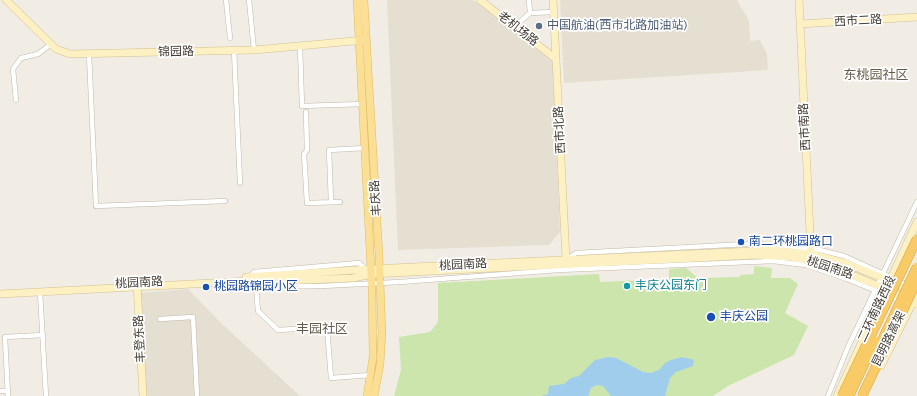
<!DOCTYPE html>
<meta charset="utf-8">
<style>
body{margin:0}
canvas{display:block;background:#f1ede4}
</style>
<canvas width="917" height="396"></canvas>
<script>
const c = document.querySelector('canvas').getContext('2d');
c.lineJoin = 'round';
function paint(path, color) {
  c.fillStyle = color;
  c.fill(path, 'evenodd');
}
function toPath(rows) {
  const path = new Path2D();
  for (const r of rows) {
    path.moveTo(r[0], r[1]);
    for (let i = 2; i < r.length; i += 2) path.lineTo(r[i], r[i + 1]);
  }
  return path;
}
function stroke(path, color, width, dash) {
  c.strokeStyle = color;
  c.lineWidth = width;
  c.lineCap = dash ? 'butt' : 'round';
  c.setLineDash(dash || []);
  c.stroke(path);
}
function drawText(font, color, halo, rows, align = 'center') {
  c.font = font + ' Karla,"Noto Sans SC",sans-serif';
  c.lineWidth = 3.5;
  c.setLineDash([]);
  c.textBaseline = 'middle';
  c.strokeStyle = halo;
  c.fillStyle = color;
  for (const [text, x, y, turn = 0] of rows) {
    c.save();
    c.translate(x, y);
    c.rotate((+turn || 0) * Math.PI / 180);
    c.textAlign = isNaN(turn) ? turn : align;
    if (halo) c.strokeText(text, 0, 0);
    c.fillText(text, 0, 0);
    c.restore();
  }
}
paint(toPath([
 [387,0,473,0,553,62,560,232,549,245,398,250],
 [560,0,737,0,749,21,750,41,760,40,767,54,768,70,564,83],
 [188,289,221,323,300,396,144,396,139,293]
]), '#e5dfd2');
paint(toPath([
 [754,266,772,268,771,278,790,278,798,284,785,313,808,326,794,355,728,386,713,396,394,396,401,370,399,337,430,332,438,322,438,283,599,274,600,282,669,279,669,269,686,268,698,278,739,277,740,275,754,274]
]), '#cbe5ad');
paint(toPath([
 [608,357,616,358,643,372,651,373,659,370,665,363,671,360,682,357,694,360,693,366,676,372,670,378,665,396,611,396,603,386,597,385,591,388,588,396,541,396,548,394,549,386,564,384,571,378,579,376,595,360]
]), '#a1cded');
const street = toPath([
 [226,0,230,38],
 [249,0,254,50],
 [529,0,530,13],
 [514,27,530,13,554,12],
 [300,46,302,106,363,104],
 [234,50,240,183],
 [89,54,96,206,225,201],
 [16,100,13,69,21,58,38,54,51,44],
 [306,112,307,150,304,154,307,203,340,202],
 [331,202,329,150,365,148],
 [567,259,576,253,748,244,776,245,820,250,844,256,908,285],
 [250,277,254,272,359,263,366,269],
 [251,281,256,287,321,286,400,282,558,270,773,261,806,265,847,279,901,301],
 [256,287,258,311,278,330,327,327,331,378,371,375],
 [40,292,46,396],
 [160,319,193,317,197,396],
 [0,391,8,391],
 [8,396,5,337,43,335],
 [828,396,848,347,917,202]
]);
const secondary = toPath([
 [6,0,56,49,70,54,254,50,365,40],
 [480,0,556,59],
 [553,0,566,259],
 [799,0,811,254],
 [800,24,917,17],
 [246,277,371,269,773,250,811,254,845,263,890,281,917,296],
 [137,283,143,396],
 [0,294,250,281,256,282,353,278,372,274,756,255,791,257,825,264,886,289,917,304],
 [881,366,913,302,916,299],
 [837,396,917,222]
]);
const primary = toPath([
 [357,0,372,289,373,357,367,396],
 [364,0,379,255,382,333,380,365,374,396]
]);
stroke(street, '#bfb8aa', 5.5);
stroke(secondary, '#d0c195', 8);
stroke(primary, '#dfbc64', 8);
stroke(street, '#fff', 4.5);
stroke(secondary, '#fdf0c3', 7);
stroke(primary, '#fbdf94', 7);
const highwayBridge = toPath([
 [877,351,917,267],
 [842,396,917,239],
 [849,396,875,341],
 [862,396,917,281]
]);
stroke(highwayBridge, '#d7a038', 10, []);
stroke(highwayBridge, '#f9cb67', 9);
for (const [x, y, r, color] of [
 [539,26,4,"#5c6f8a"],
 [741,242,4,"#1a4fb4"],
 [627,286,4,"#0f9aa8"],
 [206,287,4,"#1a4fb4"],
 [711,317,5,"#1a4fb4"]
]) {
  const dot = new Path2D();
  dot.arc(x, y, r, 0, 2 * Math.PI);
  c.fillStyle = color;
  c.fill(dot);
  stroke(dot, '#fff', 1.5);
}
drawText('12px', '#433d34', '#fff', [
 ["西市二路",858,21,-3],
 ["老机场路",518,29,38],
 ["锦园路",176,52,-1],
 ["西市南路",805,127,-93],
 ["西市北路",560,130,-93],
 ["丰庆路",376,198,-94],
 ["桃园南路",463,265,-3],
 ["桃园南路",830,268,18],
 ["桃园南路",139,283,-3],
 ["二环南路西段",877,309,-65],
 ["丰登东路",140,339,-93],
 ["昆明路高架",889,339,-64]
]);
drawText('12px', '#4e5e75', '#fff', [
 ["中国航油(西市北路加油站)",547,26]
], 'left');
drawText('12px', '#164399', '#fff', [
 ["南二环桃园路口",749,242],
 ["桃园路锦园小区",214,287],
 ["丰庆公园",720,317]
], 'left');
drawText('12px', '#0d838f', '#fff', [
 ["丰庆公园东门",635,286]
], 'left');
drawText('13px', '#655c4c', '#fff', [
 ["东桃园社区",876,75],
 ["丰园社区",322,329]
]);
</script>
